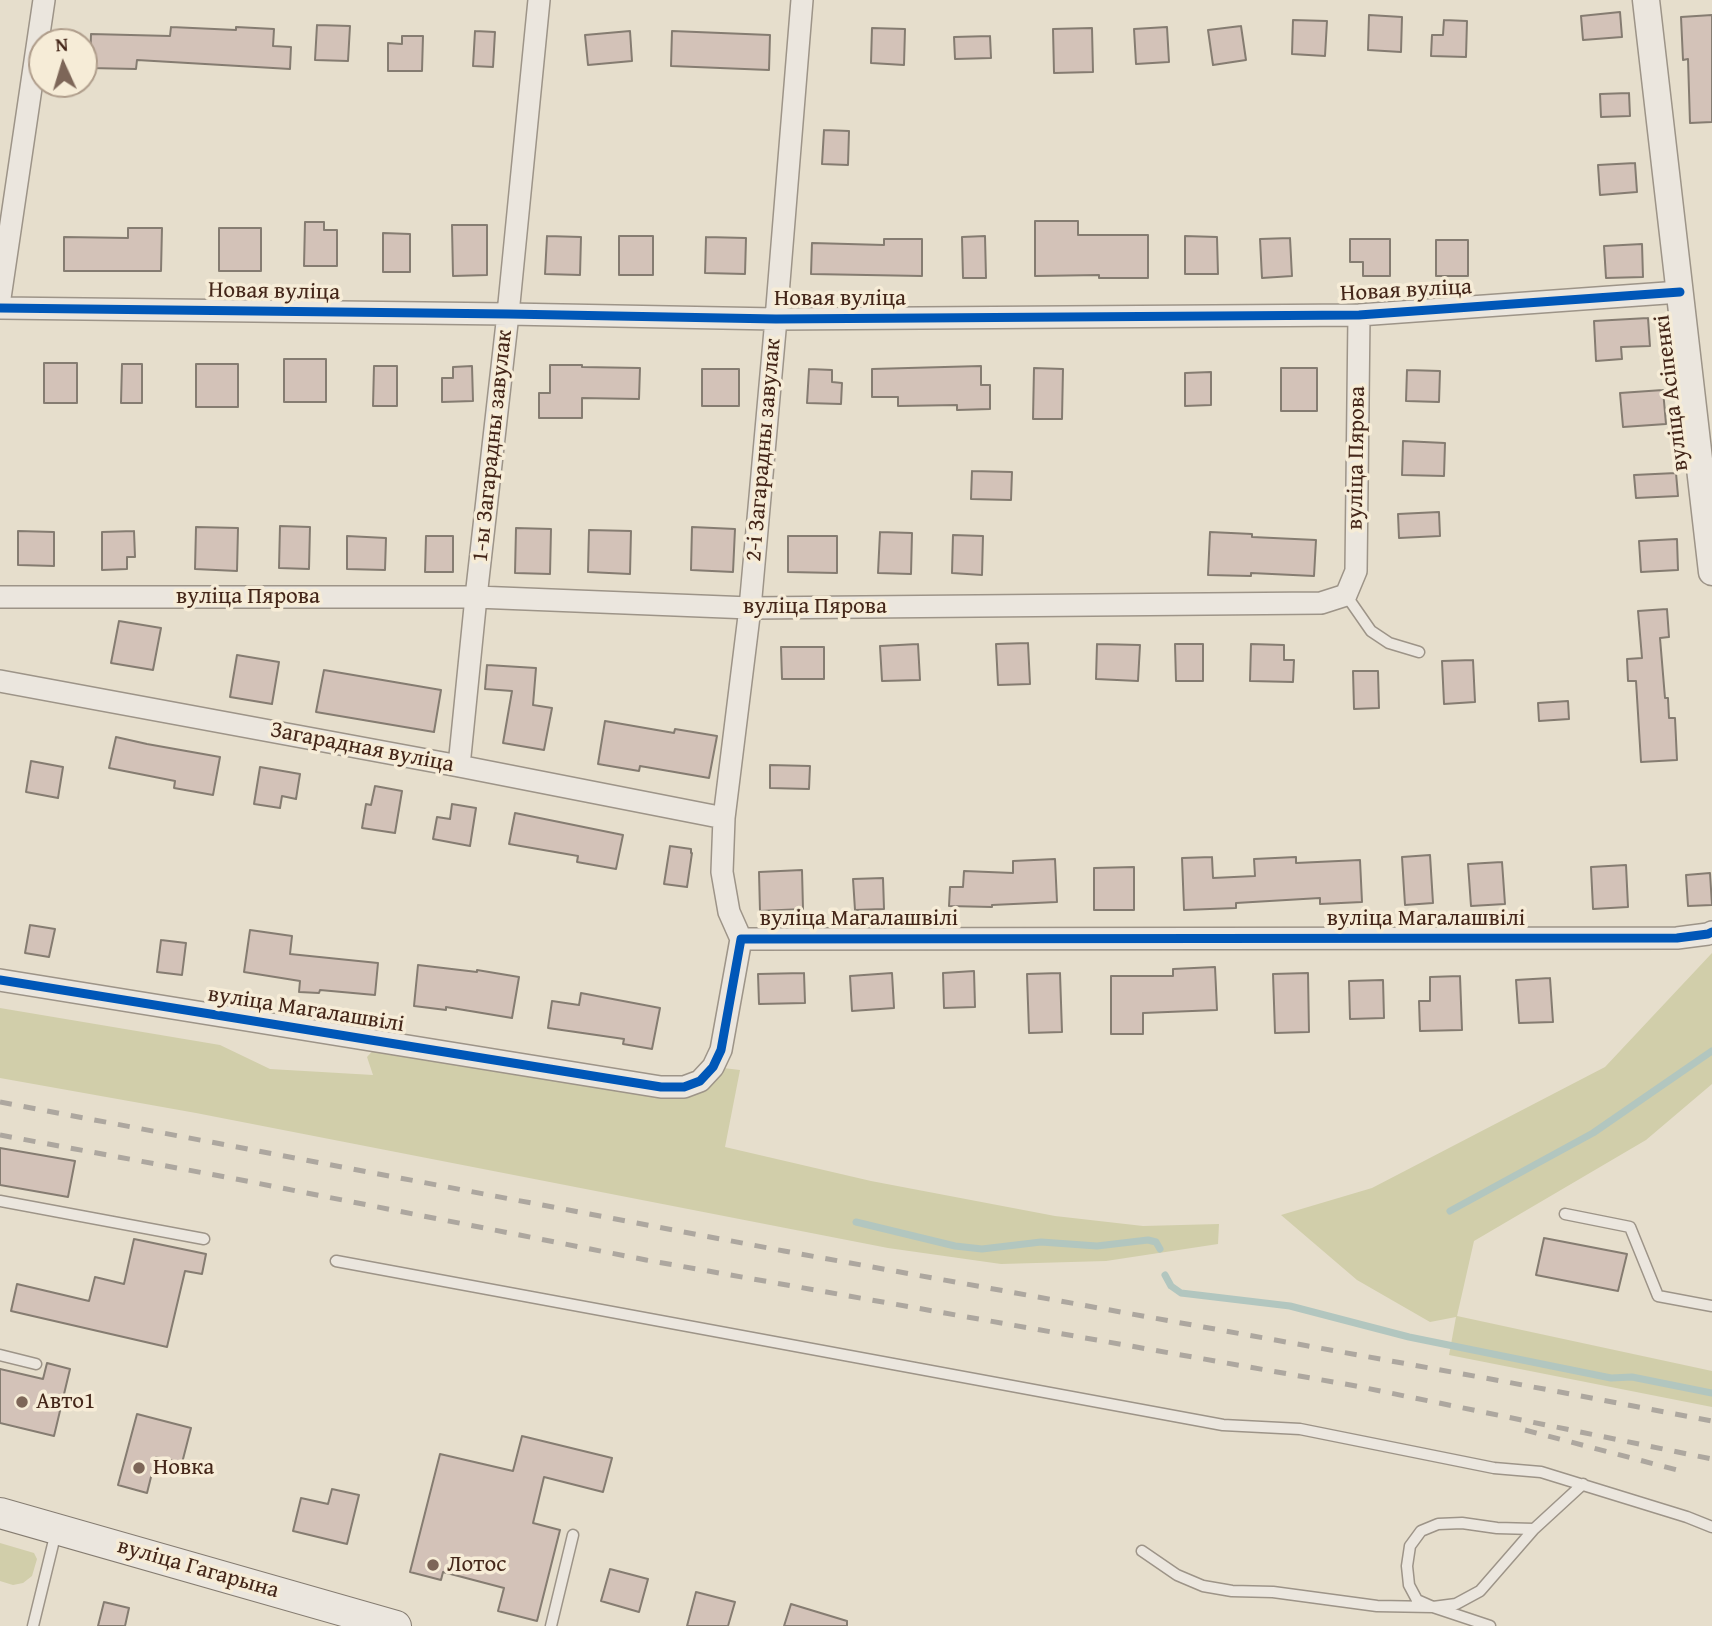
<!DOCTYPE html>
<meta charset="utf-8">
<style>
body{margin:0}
#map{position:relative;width:1712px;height:1626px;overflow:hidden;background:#e6decc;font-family:"Gentium Book Plus",serif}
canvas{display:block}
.north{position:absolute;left:28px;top:28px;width:70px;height:70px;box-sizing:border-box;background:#f6ecd7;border:2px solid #af9d8b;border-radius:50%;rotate:356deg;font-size:19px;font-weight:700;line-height:28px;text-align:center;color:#442619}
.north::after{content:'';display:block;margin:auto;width:24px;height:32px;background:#7d6658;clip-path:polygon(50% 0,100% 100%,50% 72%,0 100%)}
</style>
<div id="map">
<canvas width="1712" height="1626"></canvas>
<div class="north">N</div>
</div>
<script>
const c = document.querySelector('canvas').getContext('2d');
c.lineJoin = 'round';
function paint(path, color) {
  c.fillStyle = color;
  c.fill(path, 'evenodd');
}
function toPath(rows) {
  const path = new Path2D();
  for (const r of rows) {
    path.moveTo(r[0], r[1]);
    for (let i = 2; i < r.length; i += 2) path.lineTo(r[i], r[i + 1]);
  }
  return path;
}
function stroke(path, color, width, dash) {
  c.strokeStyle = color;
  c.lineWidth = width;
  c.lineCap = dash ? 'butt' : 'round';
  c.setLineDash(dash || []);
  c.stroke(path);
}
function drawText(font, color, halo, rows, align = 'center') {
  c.font = font + ' "Gentium Book Plus",serif';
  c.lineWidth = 7;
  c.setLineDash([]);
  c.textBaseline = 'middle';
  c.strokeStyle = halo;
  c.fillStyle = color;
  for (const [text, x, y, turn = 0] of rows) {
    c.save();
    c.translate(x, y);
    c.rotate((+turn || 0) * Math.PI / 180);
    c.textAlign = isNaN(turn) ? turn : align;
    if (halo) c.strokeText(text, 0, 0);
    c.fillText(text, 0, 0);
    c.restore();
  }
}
paint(toPath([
 [1712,953,1712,1084,1646,1140,1474,1241,1457,1316,1712,1371,1712,1407,1449,1355,1456,1317,1430,1322,1357,1280,1281,1215,1372,1188,1605,1067],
 [0,1008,220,1045,270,1069,373,1075,367,1057,377,1046,662,1095,723,1068,740,1070,725,1147,871,1181,1055,1216,1143,1226,1219,1224,1218,1244,1106,1261,1001,1264,888,1248,196,1113,0,1078],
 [0,1543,34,1553,37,1559,32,1576,23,1583,13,1585,0,1581]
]), '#d1ceaa');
stroke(toPath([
 [1450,1211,1593,1133,1712,1051],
 [856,1222,955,1246,982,1249,1041,1242,1097,1246,1148,1240,1156,1242,1160,1249],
 [1165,1275,1171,1286,1181,1293,1290,1306,1409,1337,1611,1378,1632,1377,1712,1393]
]), '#b2c6bf', 7);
const building = toPath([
 [1620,12,1622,37,1583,40,1581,16,1620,12],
 [1369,15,1402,17,1401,52,1368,50,1369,15],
 [1712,15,1712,122,1690,123,1688,59,1683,60,1681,17,1712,15],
 [1293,20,1327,21,1325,56,1292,54,1293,20],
 [1444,20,1467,21,1466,57,1431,56,1432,35,1443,35,1444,20],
 [317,25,350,26,348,61,315,60,317,25],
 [1241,26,1246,60,1213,65,1208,30,1241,26],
 [171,27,236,30,236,27,274,29,273,46,291,47,290,69,137,60,136,69,90,68,91,34,170,36,171,27],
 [1167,27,1169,62,1136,64,1134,29,1167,27],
 [872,28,905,29,904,65,871,63,872,28],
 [1092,28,1093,72,1054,73,1053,29,1092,28],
 [475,31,495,32,493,67,473,66,475,31],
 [630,31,632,61,588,65,585,35,630,31],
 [672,31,770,35,769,70,671,66,672,31],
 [402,36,423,36,422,71,388,71,388,43,402,44,402,36],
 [990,36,991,58,955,59,954,37,990,36],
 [1629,93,1630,116,1601,117,1600,94,1629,93],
 [824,130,849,131,848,165,822,164,824,130],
 [1635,163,1637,192,1600,195,1598,165,1635,163],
 [1035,221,1078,221,1078,235,1148,235,1148,278,1099,278,1099,275,1035,276,1035,221],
 [305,222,324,222,324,230,337,230,337,266,304,266,305,222],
 [452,225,487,225,487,275,453,276,452,225],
 [128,228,162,228,161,271,64,271,64,237,128,238,128,228],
 [219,228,261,228,261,271,219,271,219,228],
 [383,233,410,234,410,272,383,272,383,233],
 [547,236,581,237,580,275,545,274,547,236],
 [619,236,653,236,653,275,619,275,619,236],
 [985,236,986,278,963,278,962,237,985,236],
 [1185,236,1217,237,1218,274,1185,274,1185,236],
 [706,237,746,238,745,274,705,273,706,237],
 [1290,238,1292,276,1262,278,1260,239,1290,238],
 [884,239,922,239,922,276,811,274,812,243,884,245,884,239],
 [1350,239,1390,239,1390,276,1363,276,1363,262,1350,262,1350,239],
 [1436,240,1468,240,1468,276,1436,276,1436,240],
 [1642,244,1643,277,1606,278,1604,246,1642,244],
 [1648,318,1650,346,1621,347,1622,359,1596,361,1594,321,1648,318],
 [284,359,326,359,326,402,284,402,284,359],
 [44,363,77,363,77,403,44,403,44,363],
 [122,364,142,364,142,403,121,403,122,364],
 [196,364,238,364,238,407,196,407,196,364],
 [550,365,582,365,582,367,640,368,639,399,582,398,582,418,539,418,539,393,550,393,550,365],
 [374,366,397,366,397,406,373,406,374,366],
 [472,366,473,401,442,402,442,378,453,378,453,367,472,366],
 [981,366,981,385,990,385,990,409,957,410,957,405,898,406,898,397,872,397,872,369,981,366],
 [1034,368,1063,369,1062,419,1033,419,1034,368],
 [1281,368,1317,368,1317,411,1281,411,1281,368],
 [702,369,739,369,739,406,702,406,702,369],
 [809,369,832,370,832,382,842,383,841,404,807,403,809,369],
 [1407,370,1440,371,1439,402,1406,401,1407,370],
 [1211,372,1211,405,1185,406,1185,373,1211,372],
 [1663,390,1666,424,1623,427,1620,393,1663,390],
 [1403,441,1445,443,1444,476,1402,475,1403,441],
 [972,471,1012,472,1011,500,971,499,972,471],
 [1676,473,1678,496,1636,498,1634,475,1676,473],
 [1439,512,1440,536,1399,538,1398,514,1439,512],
 [280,526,310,527,309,569,279,568,280,526],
 [196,527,238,528,237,571,195,569,196,527],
 [692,527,735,529,733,572,691,570,692,527],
 [516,528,551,529,550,574,515,573,516,528],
 [589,530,631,531,630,574,588,572,589,530],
 [18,531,54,532,54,566,18,565,18,531],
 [134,531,135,557,127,557,127,569,102,570,102,532,134,531],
 [880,532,912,533,911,574,878,573,880,532],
 [1210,532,1252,534,1252,537,1316,540,1314,576,1251,573,1251,576,1208,575,1210,532],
 [953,535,983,536,982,575,952,573,953,535],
 [347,536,386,538,385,570,347,569,347,536],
 [426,536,453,536,453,572,425,572,426,536],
 [788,536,837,536,837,573,788,572,788,536],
 [1677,539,1678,570,1641,572,1639,541,1677,539],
 [1667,609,1669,637,1660,638,1665,698,1668,698,1669,718,1675,718,1677,760,1641,762,1636,681,1628,681,1627,659,1642,658,1638,611,1667,609],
 [119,621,161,628,153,670,111,663,119,621],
 [1028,643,1030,684,998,685,996,644,1028,643],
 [918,644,920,680,882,681,880,646,918,644],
 [1097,644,1140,645,1138,681,1096,679,1097,644],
 [1175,644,1203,644,1203,681,1176,681,1175,644],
 [1251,644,1284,645,1284,660,1294,660,1293,682,1250,681,1251,644],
 [781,647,824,647,824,679,782,679,781,647],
 [237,655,279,662,272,704,230,697,237,655],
 [1473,660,1475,702,1444,704,1442,661,1473,660],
 [487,665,536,668,533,705,552,708,544,750,503,743,512,691,485,689,487,665],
 [324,670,441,690,434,732,316,712,324,670],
 [1353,671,1378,671,1379,708,1354,709,1353,671],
 [1568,701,1569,719,1539,721,1538,703,1568,701],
 [605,721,674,733,675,729,717,736,709,778,640,766,639,771,598,764,605,721],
 [116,737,147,744,220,757,213,795,174,788,175,781,109,768,116,737],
 [31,761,63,767,58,798,26,792,31,761],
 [770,765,810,766,809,789,770,788,770,765],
 [260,767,300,774,296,799,282,796,280,808,254,804,260,767],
 [375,786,402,791,395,833,362,828,366,804,371,805,375,786],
 [452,804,476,808,470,846,433,839,437,817,450,819,452,804],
 [515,813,623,835,616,869,577,862,578,856,509,844,515,813],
 [670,846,691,849,691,853,692,853,687,887,664,884,670,846],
 [1430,855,1433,903,1405,905,1402,857,1430,855],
 [1212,857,1213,878,1255,876,1254,859,1296,857,1296,863,1360,860,1362,902,1320,904,1320,898,1236,903,1236,908,1184,910,1182,858,1212,857],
 [1055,859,1057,902,992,905,992,907,949,906,950,887,963,887,964,871,1013,873,1013,861,1055,859],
 [1502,862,1505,904,1471,906,1468,864,1502,862],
 [1626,865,1628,907,1593,909,1591,867,1626,865],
 [1134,867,1134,910,1094,910,1094,868,1134,867],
 [802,870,803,909,760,911,759,872,802,870],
 [1710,873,1712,905,1688,906,1686,875,1710,873],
 [883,878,884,909,855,910,853,879,883,878],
 [30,925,55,929,49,957,25,953,30,925],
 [250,930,292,936,290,954,378,963,375,995,320,990,319,993,299,992,300,981,244,972,250,930],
 [161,940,186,943,182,975,157,972,161,940],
 [418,965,477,972,477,970,519,977,512,1018,446,1007,446,1010,414,1006,418,965],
 [1215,967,1217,1010,1143,1013,1143,1034,1111,1034,1111,976,1173,976,1173,969,1215,967],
 [974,971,975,1007,944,1008,943,973,974,971],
 [804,973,805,1003,759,1004,758,974,804,973],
 [892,973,894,1008,852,1011,850,976,892,973],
 [1060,973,1062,1032,1029,1033,1027,974,1060,973],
 [1308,973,1309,1032,1275,1033,1273,974,1308,973],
 [1460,976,1462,1030,1420,1031,1419,1001,1430,1001,1430,977,1460,976],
 [1550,978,1553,1022,1519,1023,1516,980,1550,978],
 [1383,980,1384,1018,1350,1019,1349,981,1383,980],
 [581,993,660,1008,652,1049,623,1044,624,1039,548,1028,552,1001,579,1005,581,993],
 [0,1148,75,1161,68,1197,0,1185,0,1148],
 [1544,1238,1627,1254,1618,1291,1536,1275,1544,1238],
 [134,1239,206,1254,202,1274,185,1271,167,1347,11,1311,17,1284,89,1301,95,1277,124,1284,134,1239],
 [47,1363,70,1369,54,1436,0,1423,0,1369,43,1379,47,1363],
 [137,1414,191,1428,182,1463,156,1457,147,1493,118,1485,137,1414],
 [522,1436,612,1458,603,1492,544,1477,533,1523,560,1530,537,1621,498,1611,504,1588,443,1572,441,1580,410,1572,440,1454,513,1471,522,1436],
 [332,1489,359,1495,347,1544,293,1531,301,1498,328,1504,332,1489],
 [610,1569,648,1579,639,1612,601,1601,610,1569],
 [696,1592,735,1602,728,1626,687,1626,696,1592],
 [104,1602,129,1608,125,1626,98,1626,104,1602],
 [791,1604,847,1621,847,1626,784,1626,791,1604]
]);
paint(building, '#d3c2b8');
stroke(building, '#857c71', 2);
const service = toPath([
 [1346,595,1371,631,1389,643,1419,652],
 [0,1201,204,1239],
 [1565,1214,1630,1227,1658,1296,1712,1306],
 [336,1261,1223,1425,1300,1429,1494,1468,1541,1472,1687,1517,1712,1527],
 [0,1355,36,1364],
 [1534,1529,1497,1528,1462,1523,1438,1524,1421,1531,1410,1546,1407,1566,1409,1585,1417,1600,1433,1607,1456,1604,1480,1591,1534,1529,1583,1484],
 [1142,1551,1177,1575,1203,1586,1232,1591,1273,1592,1377,1606,1433,1607,1490,1626],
 [33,1626,56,1532],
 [551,1626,573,1535]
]);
const minor = toPath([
 [0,298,44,0],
 [0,308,508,314,776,319,1359,315,1680,292],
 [0,597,476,597,750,608,1321,603,1346,595,1356,571,1359,315],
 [0,681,459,766,724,818],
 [459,766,476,597,508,314,539,0],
 [741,939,729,912,722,872,724,818,750,608,776,319,802,0],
 [0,980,661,1087,684,1087,700,1081,713,1067,721,1050,741,939,1677,938,1708,934,1712,932]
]);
const tertiary = toPath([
 [1646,0,1712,572]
]);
const secondary = toPath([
 [0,1513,396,1626]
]);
stroke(service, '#9d9488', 13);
stroke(minor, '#9d9488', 24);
stroke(tertiary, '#9d9488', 29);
stroke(secondary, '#857c71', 32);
stroke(service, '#ebe6de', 10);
stroke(minor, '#ebe6de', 21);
stroke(tertiary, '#ebe6de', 26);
stroke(secondary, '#ebe6de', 30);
stroke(toPath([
 [0,1102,784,1251,1507,1382,1712,1421],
 [0,1135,231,1178,646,1260,1356,1386,1712,1459],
 [1525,1430,1681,1471]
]), '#ada79f', 5, [12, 12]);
stroke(toPath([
 [0,308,508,314,776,319,1359,315,1680,292],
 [0,980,661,1087,684,1087,700,1081,713,1067,721,1050,741,939,1677,938,1708,934,1712,932]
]), '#0057b8', 9);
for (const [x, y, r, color] of [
 [22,1402,7,"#7d6658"],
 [139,1468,7,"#7d6658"],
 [433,1565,7,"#7d6658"]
]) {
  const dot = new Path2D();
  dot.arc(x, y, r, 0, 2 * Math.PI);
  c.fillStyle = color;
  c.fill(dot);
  stroke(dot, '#f6ecd7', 2.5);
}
drawText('23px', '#442619', '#f6ecd7', [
 ["Новая вуліца",1406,291,-3],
 ["Новая вуліца",274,292,1],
 ["Новая вуліца",840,299],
 ["вуліца Асіпенкі",1672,393,-97],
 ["1-ы Загарадны завулак",493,446,-84],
 ["2-і Загарадны завулак",764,450,-85],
 ["вуліца Пярова",1357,458,-89],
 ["вуліца Пярова",248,597],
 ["вуліца Пярова",815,607],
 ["Загарадная вуліца",362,748,11],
 ["вуліца Магалашвілі",859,919],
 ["вуліца Магалашвілі",1426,919],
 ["вуліца Магалашвілі",306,1010,9],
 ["вуліца Гагарына",198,1569,16]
]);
drawText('23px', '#442619', '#f6ecd7', [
 ["Авто1",36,1402],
 ["Новка",153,1468],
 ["Лотос",447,1565]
], 'left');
</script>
